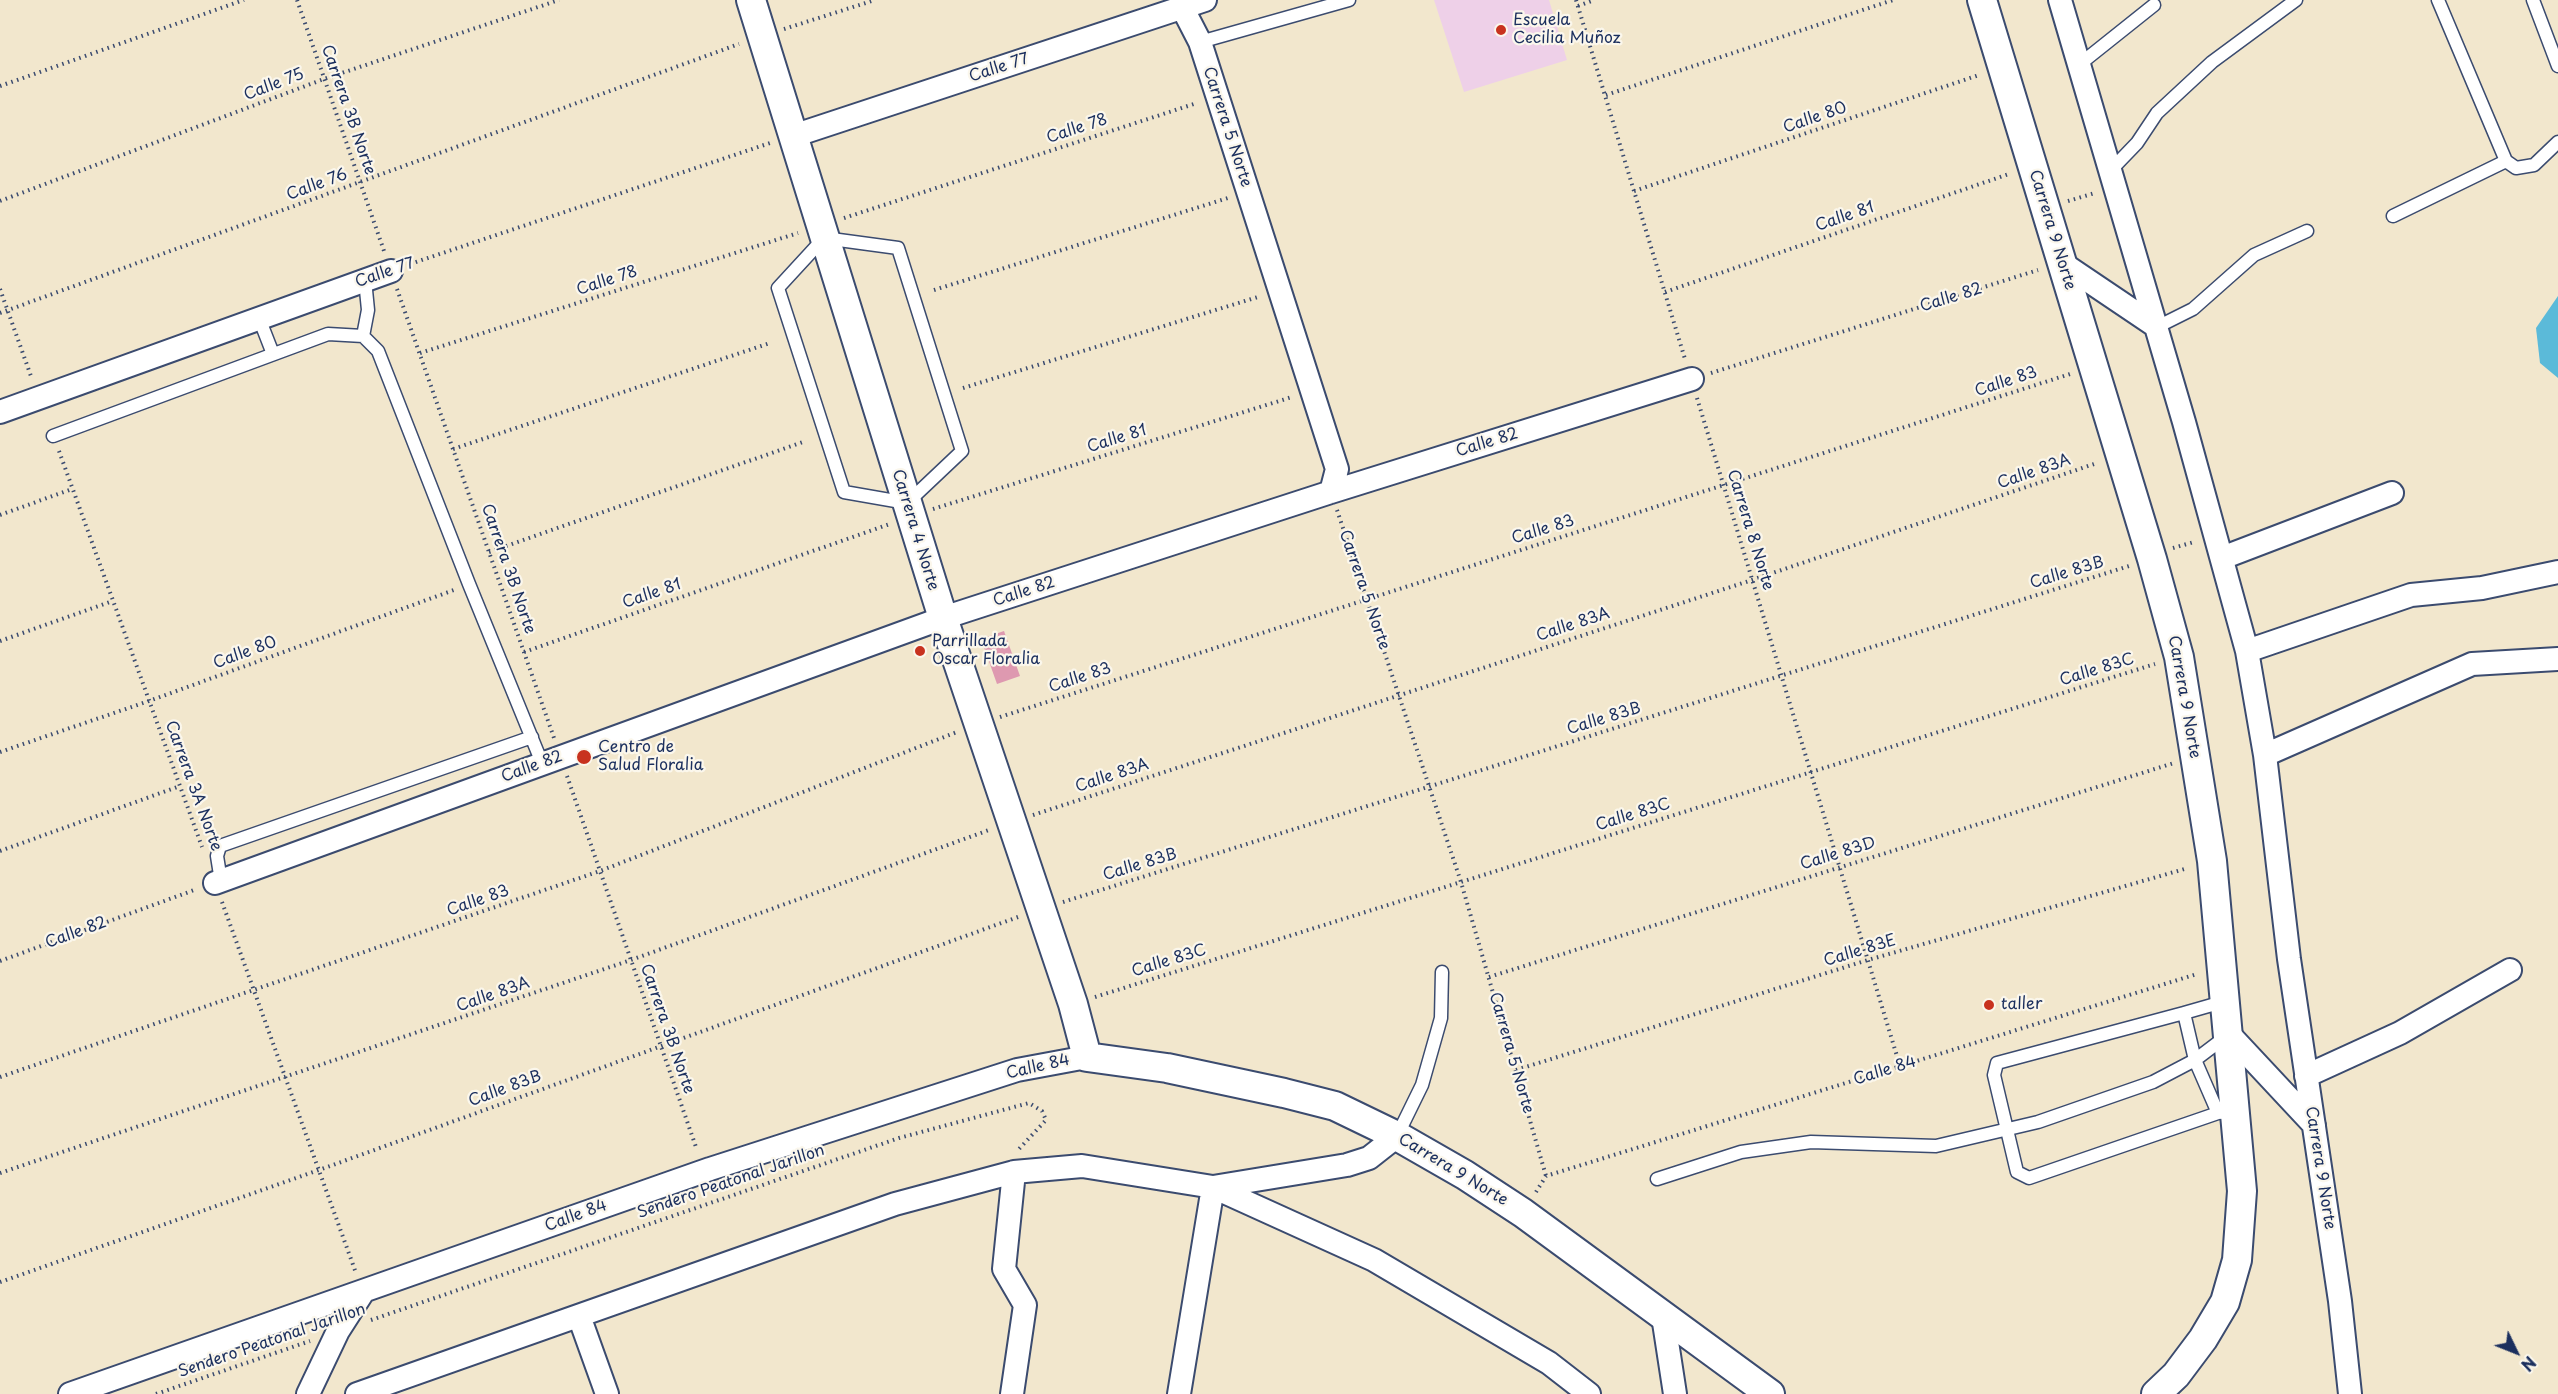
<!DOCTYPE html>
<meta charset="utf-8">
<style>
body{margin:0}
#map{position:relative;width:2558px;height:1394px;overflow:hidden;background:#f2e7cd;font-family:"Playpen Sans",sans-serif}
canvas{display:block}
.north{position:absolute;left:2486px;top:1322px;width:60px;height:60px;-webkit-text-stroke:4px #fbf7ec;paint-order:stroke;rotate:133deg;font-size:16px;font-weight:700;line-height:24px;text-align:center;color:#1b2f5e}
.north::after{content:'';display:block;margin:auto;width:21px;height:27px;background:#1b2f5e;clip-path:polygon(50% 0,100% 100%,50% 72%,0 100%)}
</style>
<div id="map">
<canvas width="2558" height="1394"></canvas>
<div class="north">N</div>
</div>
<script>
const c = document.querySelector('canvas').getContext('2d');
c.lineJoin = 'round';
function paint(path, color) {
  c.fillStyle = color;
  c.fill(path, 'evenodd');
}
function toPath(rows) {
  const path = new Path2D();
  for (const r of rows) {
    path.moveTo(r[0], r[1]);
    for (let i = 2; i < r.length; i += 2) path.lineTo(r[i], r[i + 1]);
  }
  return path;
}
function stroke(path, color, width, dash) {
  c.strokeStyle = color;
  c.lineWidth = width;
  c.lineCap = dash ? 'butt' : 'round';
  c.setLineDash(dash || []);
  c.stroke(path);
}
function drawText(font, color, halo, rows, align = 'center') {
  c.font = font + ' "Playpen Sans",sans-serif';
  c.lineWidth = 4.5;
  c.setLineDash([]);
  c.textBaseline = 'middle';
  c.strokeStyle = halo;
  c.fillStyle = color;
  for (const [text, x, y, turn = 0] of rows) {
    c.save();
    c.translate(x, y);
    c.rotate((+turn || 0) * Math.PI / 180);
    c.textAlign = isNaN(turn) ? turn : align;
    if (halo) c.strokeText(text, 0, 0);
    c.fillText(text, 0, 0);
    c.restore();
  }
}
paint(toPath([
 [1434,0,1549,0,1567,60,1464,92]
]), '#eed0e8');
paint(toPath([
 [2558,296,2558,378,2540,363,2536,328]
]), '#5bbad9');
paint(toPath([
 [1004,631,1020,676,997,684,981,639]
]), '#de99b0');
const service = toPath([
 [2438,0,2506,161,2516,168,2534,165,2558,142],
 [2533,0,2558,66],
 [1200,42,1349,0],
 [2080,64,2154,5],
 [2111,170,2137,143,2157,113,2212,62,2296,0],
 [2393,216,2506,161],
 [824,238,898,248,962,451,907,503,844,492,778,288,824,238],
 [259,318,273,354],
 [2157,327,2193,309,2254,255,2307,231],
 [363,336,368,310,365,280],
 [53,436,328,334,363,336,378,351,469,584,542,763],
 [221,881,217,856,220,846,532,737],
 [2184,1013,2226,1001],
 [2218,1113,2029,1178,2017,1172,1994,1075,1997,1063,2184,1013,2195,1060,2218,1113,2234,1112],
 [1397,1136,1422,1085,1441,1018,1442,972],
 [1657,1179,1741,1152,1811,1142,1936,1146,2038,1122,2153,1082,2195,1060,2228,1035]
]);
const minor = toPath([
 [2060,0,2184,422,2247,651,2265,755,2289,959,2340,1301,2350,1394],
 [1182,7,1200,42,1337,469,1331,492],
 [793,136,1205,0],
 [2062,263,2157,327],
 [0,412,391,271],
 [2222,558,2392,493],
 [2247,651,2411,595,2482,588,2558,572],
 [2265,755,2472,664,2558,659],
 [215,883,943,618,1331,492,1692,379],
 [2229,1034,2314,1125],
 [2306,1076,2400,1033,2510,970],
 [1213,1187,1347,1165,1369,1158,1397,1136],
 [579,1316,607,1394],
 [1663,1316,1675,1394],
 [70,1394,710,1169,1017,1070,1087,1057],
 [308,1394,338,1331,363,1292],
 [357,1394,895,1204,1014,1172,1082,1166,1213,1187,1374,1260,1549,1363,1589,1394],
 [1012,1394,1025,1305,1004,1269,1014,1172],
 [1179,1394,1213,1187]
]);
const tertiary = toPath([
 [751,0,943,618,1073,1004,1087,1057,1167,1068,1284,1093,1335,1106,1397,1136,1465,1175,1523,1213,1770,1394],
 [1982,0,2152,559,2179,657,2212,861,2242,1191,2237,1260,2225,1302,2203,1339,2176,1375,2156,1394]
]);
stroke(service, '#3b4b6f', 15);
stroke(minor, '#3b4b6f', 26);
stroke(tertiary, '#3b4b6f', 32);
stroke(toPath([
 [297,0,384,251],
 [1576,0,1685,359],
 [1578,6,1594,0],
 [784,29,875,0],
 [0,86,244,0],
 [1606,95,1893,0],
 [1634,191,1979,75],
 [0,201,324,79,559,0],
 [2068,201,2095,193],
 [844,218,1197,103],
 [410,264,770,143],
 [0,289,32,379],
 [397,289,554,738],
 [934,290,1228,198],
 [1665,292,2009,174],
 [0,313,739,44],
 [420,353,798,233],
 [1711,373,2038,270],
 [963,388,1261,296],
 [1697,398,1900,1066],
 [453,449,770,343],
 [59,451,202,847],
 [933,509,1292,397],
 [1337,510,1461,882,1546,1176],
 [0,515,72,489],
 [2173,548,2194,542],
 [489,552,803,442],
 [0,641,113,601],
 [524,652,890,524],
 [1000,717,2070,374],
 [0,752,149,701,454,590],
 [567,776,696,1147],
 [1033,815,1752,580,2097,463],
 [0,851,180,786],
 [222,902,356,1273],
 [1063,902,2129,566],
 [0,961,197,889],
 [1489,977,2174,763],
 [1095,997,2155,664],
 [1516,1070,1868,960,2188,868],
 [0,1077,600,871,957,732],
 [0,1173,631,960,989,830],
 [1536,1192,1546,1176,2197,974],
 [0,1282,319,1170,1018,917],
 [371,1320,899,1138,1029,1103,1042,1111,1046,1120,1019,1149],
 [156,1394,310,1341]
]), '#3b4b6f', 4, [1.5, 4.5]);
stroke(service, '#fff', 12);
stroke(minor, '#fff', 22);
stroke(tertiary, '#fff', 28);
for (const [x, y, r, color] of [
 [1501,30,6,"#c8321e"],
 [920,651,6,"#c8321e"],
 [584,757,8,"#c8321e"],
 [1989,1005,6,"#c8321e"]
]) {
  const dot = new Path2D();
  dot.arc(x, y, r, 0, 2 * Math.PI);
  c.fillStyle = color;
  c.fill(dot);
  stroke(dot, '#fbf7ec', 2);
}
drawText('16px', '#1b2f5e', '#fbf7ec', [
 ["Escuela",1513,21],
 ["Cecilia Muñoz",1513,39],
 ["Parrillada",932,642],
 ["Oscar Floralia",932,660],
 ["Centro de",598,748],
 ["Salud Floralia",598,766],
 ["taller",2001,1005]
], 'left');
drawText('16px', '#1b2f5e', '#fbf7ec', [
 ["Calle 77",999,68,-18],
 ["Calle 75",274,85,-21],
 ["Carrera 3B Norte",348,110,71],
 ["Calle 80",1815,118,-19],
 ["Carrera 5 Norte",1227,127,72],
 ["Calle 78",1077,129,-18],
 ["Calle 76",317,185,-20],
 ["Calle 81",1845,217,-19],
 ["Carrera 9 Norte",2052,230,73],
 ["Calle 77",385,273,-19],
 ["Calle 78",607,281,-18],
 ["Calle 82",1951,298,-17],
 ["Calle 83",2006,382,-18],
 ["Calle 81",1117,439,-17],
 ["Calle 82",1487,443,-17],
 ["Calle 83A",2034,472,-19],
 ["Carrera 4 Norte",915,530,73],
 ["Calle 83",1543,530,-17],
 ["Carrera 8 Norte",1750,530,73],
 ["Carrera 3B Norte",508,569,71],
 ["Calle 83B",2067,573,-17],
 ["Carrera 5 Norte",1364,590,71],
 ["Calle 82",1024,592,-18],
 ["Calle 81",652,594,-19],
 ["Calle 83A",1573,625,-18],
 ["Calle 80",245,653,-20],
 ["Calle 83C",2097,670,-17],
 ["Calle 83",1080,678,-18],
 ["Carrera 9 Norte",2184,697,80],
 ["Calle 83B",1604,719,-17],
 ["Calle 82",532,767,-20],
 ["Calle 83A",1112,776,-18],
 ["Carrera 3A Norte",193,786,70],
 ["Calle 83C",1633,815,-17],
 ["Calle 83D",1838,854,-17],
 ["Calle 83B",1140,865,-17],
 ["Calle 83",478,901,-19],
 ["Calle 82",76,933,-20],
 ["Calle 83E",1860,951,-17],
 ["Calle 83C",1169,961,-17],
 ["Calle 83A",493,995,-19],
 ["Carrera 3B Norte",667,1029,71],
 ["Carrera 5 Norte",1511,1053,74],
 ["Calle 84",1038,1067,-13],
 ["Calle 84",1885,1071,-17],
 ["Calle 83B",505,1089,-20],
 ["Carrera 9 Norte",2320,1168,81],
 ["Carrera 9 Norte",1453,1170,31],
 ["Sendero Peatonal Jarillon",731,1182,-19],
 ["Calle 84",576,1216,-20],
 ["Sendero Peatonal Jarillon",272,1341,-19]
]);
</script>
